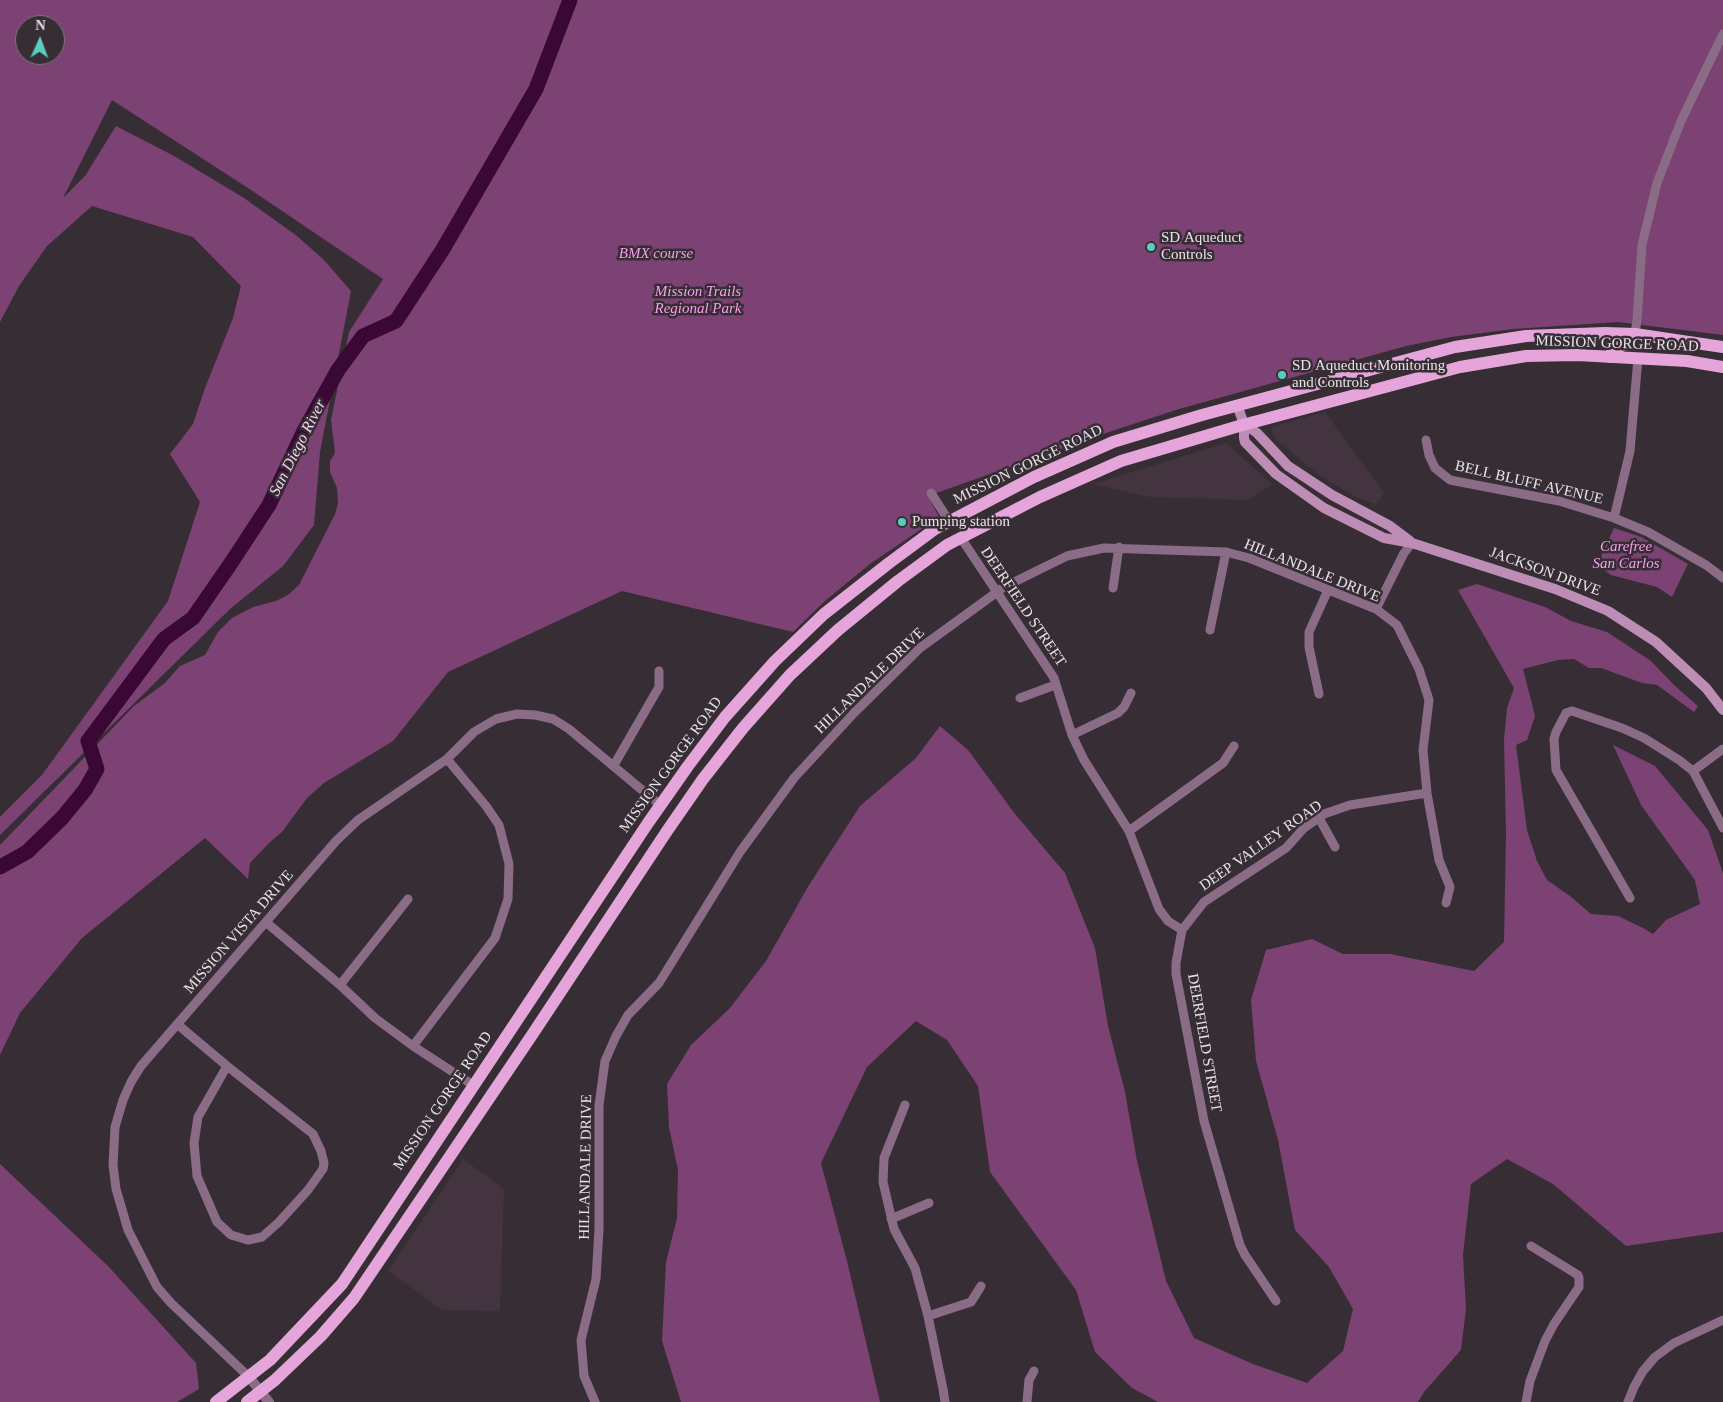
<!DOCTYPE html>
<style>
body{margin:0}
#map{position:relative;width:1723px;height:1402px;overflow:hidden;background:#372e35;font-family:Georgia,serif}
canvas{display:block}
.north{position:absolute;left:15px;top:15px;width:50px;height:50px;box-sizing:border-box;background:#372e35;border:1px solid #7e767c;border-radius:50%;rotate:2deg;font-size:14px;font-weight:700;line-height:20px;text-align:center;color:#e8e2e7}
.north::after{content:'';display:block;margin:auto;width:18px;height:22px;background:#5acebd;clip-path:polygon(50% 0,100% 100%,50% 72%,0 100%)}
</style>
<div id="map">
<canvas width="1723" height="1402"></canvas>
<div class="north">N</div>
</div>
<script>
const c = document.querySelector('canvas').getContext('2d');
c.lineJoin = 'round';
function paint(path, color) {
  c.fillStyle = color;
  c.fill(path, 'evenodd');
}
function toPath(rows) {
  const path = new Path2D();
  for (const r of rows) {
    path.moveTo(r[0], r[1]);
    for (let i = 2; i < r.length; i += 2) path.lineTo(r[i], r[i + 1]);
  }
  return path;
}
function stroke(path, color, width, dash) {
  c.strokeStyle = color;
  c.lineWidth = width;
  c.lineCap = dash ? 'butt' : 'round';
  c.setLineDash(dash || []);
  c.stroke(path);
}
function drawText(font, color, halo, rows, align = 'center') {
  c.font = font + ' Georgia,serif';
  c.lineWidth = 5;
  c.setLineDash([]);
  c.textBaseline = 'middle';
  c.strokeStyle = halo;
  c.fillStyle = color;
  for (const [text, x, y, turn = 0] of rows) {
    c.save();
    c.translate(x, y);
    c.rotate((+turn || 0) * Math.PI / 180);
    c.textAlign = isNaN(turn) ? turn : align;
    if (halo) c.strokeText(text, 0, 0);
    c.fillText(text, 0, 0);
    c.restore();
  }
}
paint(toPath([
 [1325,412,1384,493,1376,504,1358,498,1322,477,1275,439,1271,427],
 [1226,443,1272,484,1248,500,1150,497,1093,484],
 [463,1159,504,1189,500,1311,442,1310,388,1271]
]), '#433440');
paint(toPath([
 [0,0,1723,0,1723,335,1618,322,1513,329,1451,337,1406,346,1179,409,1097,436,928,496,939,517,870,564,826,600,793,632,622,591,448,672,393,741,324,783,307,798,282,832,269,843,250,863,248,879,205,838,82,938,20,1013,0,1055,0,845,134,706,165,683,180,666,205,655,218,632,232,618,253,607,276,601,288,595,299,585,335,514,338,503,337,488,330,472,330,461,335,453,331,420,349,332,383,279,251,190,112,100,63,198,85,176,116,126,176,157,244,198,297,236,323,259,351,291,320,452,314,525,283,566,230,609,0,835,0,817,42,775,168,601,200,502,170,454,193,424,205,388,233,318,241,286,193,237,92,206,47,246,19,286,0,322],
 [25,25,55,25,55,55,25,55],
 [1614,528,1641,537,1688,564,1672,597,1657,587,1611,575,1597,565],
 [1477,584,1545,607,1571,621,1607,632,1651,661,1675,686,1698,706,1694,712,1657,685,1642,683,1601,668,1589,668,1574,659,1558,660,1523,669,1535,716,1527,740,1516,745,1527,830,1537,861,1547,880,1570,896,1591,914,1618,916,1643,928,1653,934,1666,920,1700,904,1695,880,1641,805,1613,745,1655,766,1708,830,1723,873,1723,1232,1626,1246,1553,1184,1507,1159,1471,1184,1463,1255,1466,1309,1461,1350,1424,1392,1418,1402,1158,1402,1132,1388,1095,1352,1076,1290,990,1172,978,1086,947,1040,916,1021,867,1067,821,1163,847,1261,880,1402,681,1402,662,1341,666,1262,677,1218,678,1170,669,1127,667,1084,691,1045,730,1008,766,961,809,885,860,806,916,758,940,726,968,750,1015,814,1065,873,1095,948,1108,1026,1125,1092,1137,1161,1166,1281,1194,1338,1253,1364,1307,1383,1343,1351,1353,1309,1329,1267,1295,1230,1278,1140,1256,1061,1251,1000,1266,950,1312,939,1343,954,1390,954,1474,971,1504,942,1506,834,1504,740,1507,708,1514,688,1458,590],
 [0,1164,108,1266,196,1363,199,1389,177,1402,0,1402]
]), '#7b4273');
stroke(toPath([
 [0,867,27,852,62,818,85,790,97,769,88,741,164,639,193,618,231,563,269,505,304,431,338,370,363,336,396,321,443,249,536,89,570,0]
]), '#390834', 15);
stroke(toPath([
 [1635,334,1637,320,1642,245,1657,183,1681,121,1723,34],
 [1426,440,1429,455,1435,468,1450,480,1559,501,1614,518,1648,532,1706,565,1723,578],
 [931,493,949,521],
 [1614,518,1630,451,1638,358],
 [961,538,1054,678,1072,735,1084,760,1129,831,1159,909,1168,921,1182,930],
 [1113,588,1119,547],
 [1376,609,1404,553,1412,543],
 [1210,630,1226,552],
 [1319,694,1309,647,1309,632,1328,590],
 [1020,698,1055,685],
 [1072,735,1118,713,1124,707,1131,693],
 [614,765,659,687,659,671],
 [1693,771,1723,749],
 [1319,818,1335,847],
 [1129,831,1223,763,1234,746],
 [1630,898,1556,770,1554,739,1556,732,1566,713,1572,711,1622,728,1644,738,1679,760,1693,771,1723,828],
 [267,923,340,985,375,1018,413,1046,473,1085],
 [340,985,408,899],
 [177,1024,227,1066],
 [413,1046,495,938,508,899,509,864,499,825,486,806,447,759],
 [227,1066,313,1134,321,1151,324,1163,323,1169,308,1190,279,1222,262,1237,248,1240,231,1235,217,1222,197,1176,194,1143,198,1117,227,1066],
 [905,1105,884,1158,883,1182,894,1229,915,1268,928,1316,943,1389,945,1402],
 [891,1219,929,1203],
 [1276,1301,1245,1255,1240,1245,1204,1121,1176,974,1176,963,1182,930,1204,902,1286,848,1304,828,1324,814,1350,805,1427,793],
 [928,1316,971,1302,981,1286],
 [249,1377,171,1303,157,1287,128,1230,116,1189,113,1165,115,1127,123,1100,131,1082,141,1066,336,841,358,820,447,759,474,732,496,719,517,714,535,715,553,719,569,729,660,805],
 [595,1402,584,1376,581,1340,596,1279,599,1229,599,1105,605,1061,616,1036,628,1015,659,983,740,852,794,778,854,713,920,648,1004,587,1067,556,1104,548,1226,552,1249,558,1376,609,1397,625,1419,669,1429,700,1423,750,1427,793,1439,860,1450,887,1446,903],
 [1027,1402,1029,1380,1034,1371],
 [1526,1402,1530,1381,1545,1341,1554,1324,1579,1287,1579,1278,1578,1275,1531,1246],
 [1628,1402,1634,1387,1643,1371,1655,1357,1674,1343,1723,1320]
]), '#8b6c86', 9);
stroke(toPath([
 [249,1377,269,1402]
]), '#8b6c86', 10);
stroke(toPath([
 [1237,405,1244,424,1244,438,1245,442,1276,474,1324,508,1384,538,1412,543,1555,589,1608,611,1656,642,1706,688,1723,710],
 [1244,424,1257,433,1288,466,1332,495,1390,526,1410,541]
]), '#be8db6', 10);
stroke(toPath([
 [1609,357,1614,349,1631,342,1635,334],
 [216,1402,270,1360,342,1284,648,823,688,766,725,717,775,661,824,614,889,563,935,529,1034,477,1113,442,1202,415,1455,347,1526,336,1605,333,1635,334,1723,347],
 [247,1402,275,1380,321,1336,354,1298,532,1035,667,831,703,779,743,728,790,675,838,630,898,581,947,545,1040,497,1121,461,1239,426,1460,367,1526,356,1577,355,1687,361,1723,367]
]), '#e5a5da', 12);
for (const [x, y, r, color] of [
 [1151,247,5,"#5acebd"],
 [1282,375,5,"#5acebd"],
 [902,522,5,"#5acebd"]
]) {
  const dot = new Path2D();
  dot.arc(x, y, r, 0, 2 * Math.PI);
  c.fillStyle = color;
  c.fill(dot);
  stroke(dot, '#372e35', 2);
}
drawText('15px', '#e8e2e7', '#372e35', [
 ["SD Aqueduct",1161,238],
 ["Controls",1161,255],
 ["SD Aqueduct Monitoring",1292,366],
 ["and Controls",1292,383],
 ["Pumping station",912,522]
], 'left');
drawText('italic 15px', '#fb9ded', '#372e35', [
 ["BMX course",656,254],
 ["Mission Trails",698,292],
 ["Regional Park",698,309],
 ["Carefree",1626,547],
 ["San Carlos",1626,564]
]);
drawText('15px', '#e8e2e7', '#372e35', [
 ["MISSION GORGE ROAD",1617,344,2],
 ["MISSION GORGE ROAD",1028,465,-26],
 ["BELL BLUFF AVENUE",1529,483,13],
 ["HILLANDALE DRIVE",1312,571,22],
 ["JACKSON DRIVE",1545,572,20],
 ["DEERFIELD STREET",1023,607,56],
 ["HILLANDALE DRIVE",870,681,-44],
 ["MISSION GORGE ROAD",671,765,-54],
 ["DEEP VALLEY ROAD",1261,846,-35],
 ["MISSION VISTA DRIVE",239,932,-49],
 ["DEERFIELD STREET",1204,1043,80],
 ["MISSION GORGE ROAD",443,1101,-56],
 ["HILLANDALE DRIVE",586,1167,-89]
]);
drawText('italic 16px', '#f7d1f0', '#372e35', [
 ["San Diego River",298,448,-63]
]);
</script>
